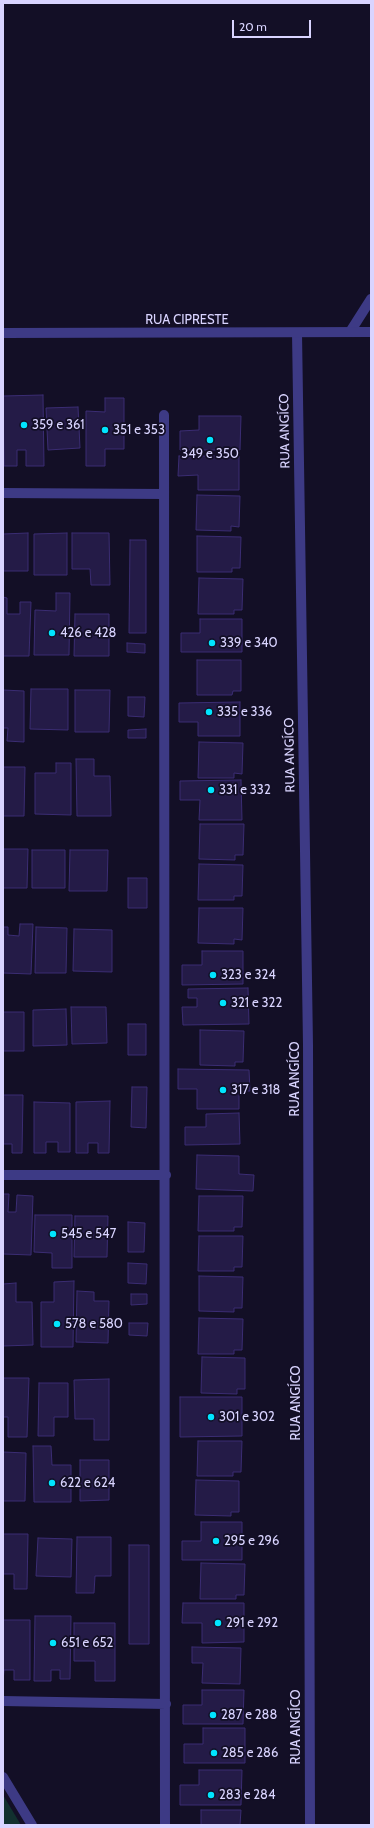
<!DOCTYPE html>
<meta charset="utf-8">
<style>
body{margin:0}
#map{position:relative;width:374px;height:1828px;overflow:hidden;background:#130f26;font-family:Cabin,sans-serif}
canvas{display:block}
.frame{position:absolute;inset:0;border:4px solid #d9d4ff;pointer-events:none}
.scale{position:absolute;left:232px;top:20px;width:79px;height:18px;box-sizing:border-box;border:2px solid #d9d4ff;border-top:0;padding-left:5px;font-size:12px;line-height:14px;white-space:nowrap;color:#d9d4ff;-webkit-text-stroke:3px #130f26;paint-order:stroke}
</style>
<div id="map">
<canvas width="374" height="1828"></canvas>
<div class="frame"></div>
<div class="scale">20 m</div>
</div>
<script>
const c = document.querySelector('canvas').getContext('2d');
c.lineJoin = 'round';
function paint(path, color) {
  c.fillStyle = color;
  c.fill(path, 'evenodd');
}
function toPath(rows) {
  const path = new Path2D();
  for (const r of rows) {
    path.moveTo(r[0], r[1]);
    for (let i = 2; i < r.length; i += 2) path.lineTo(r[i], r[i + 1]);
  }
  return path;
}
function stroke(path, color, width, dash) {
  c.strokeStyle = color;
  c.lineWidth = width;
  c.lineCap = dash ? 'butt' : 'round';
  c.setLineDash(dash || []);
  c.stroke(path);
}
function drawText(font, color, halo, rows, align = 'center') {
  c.font = font + ' Cabin,sans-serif';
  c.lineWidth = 3.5;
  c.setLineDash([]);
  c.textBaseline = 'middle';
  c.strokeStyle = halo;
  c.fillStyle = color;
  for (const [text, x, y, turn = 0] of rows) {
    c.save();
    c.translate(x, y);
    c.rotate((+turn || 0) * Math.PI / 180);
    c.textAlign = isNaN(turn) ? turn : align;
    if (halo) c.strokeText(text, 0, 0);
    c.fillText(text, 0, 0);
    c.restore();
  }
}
paint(toPath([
 [3,1795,21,1825,3,1825]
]), '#12302f');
const building = toPath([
 [43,395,44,466,26,466,26,450,17,450,17,466,4,466,3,396,43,395],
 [105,398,124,398,124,449,105,449,105,466,86,466,86,411,105,412,105,398],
 [78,407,80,448,48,450,46,408,78,407],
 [199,416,241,416,240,450,180,450,180,431,199,430,199,416],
 [179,456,239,456,239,490,198,490,198,475,178,476,179,456],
 [197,495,240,496,239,527,231,526,231,531,196,530,197,495],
 [28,533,28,571,3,571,3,534,28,533],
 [67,533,67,575,34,575,34,534,67,533],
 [72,533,109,533,110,585,91,585,90,569,72,569,72,533],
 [197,536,241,537,240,568,232,568,232,572,197,572,197,536],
 [130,540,146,540,146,633,129,633,130,540],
 [199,578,243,579,242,610,234,610,234,614,198,614,199,578],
 [56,593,70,593,69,655,34,655,35,610,56,611,56,593],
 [3,597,7,598,7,614,20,614,20,602,31,602,29,656,3,656,3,597],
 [75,614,109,614,109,656,74,656,75,614],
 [200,619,242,619,242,652,181,652,181,633,200,633,200,619],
 [127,643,145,644,145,653,127,652,127,643],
 [197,660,241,660,241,691,233,691,232,695,197,695,197,660],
 [31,689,68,689,68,730,30,729,31,689],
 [3,690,24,691,24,742,7,741,8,728,3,728,3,690],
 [75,690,110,690,109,732,75,732,75,690],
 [128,697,145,697,144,717,128,716,128,697],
 [240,702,240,736,198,736,198,722,179,722,179,703,240,702],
 [146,729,146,738,128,738,128,730,146,729],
 [199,742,243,743,242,774,234,773,234,778,198,778,199,742],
 [76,759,94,759,94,776,110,776,111,816,77,816,76,759],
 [56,763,71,763,71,815,35,814,35,773,56,773,56,763],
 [3,767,25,767,24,816,3,816,3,767],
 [241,780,242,820,199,820,200,800,180,800,180,781,241,780],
 [200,824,244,824,243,855,235,855,235,860,199,859,200,824],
 [3,849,28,849,27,888,3,888,3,849],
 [32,850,65,850,65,888,32,888,32,850],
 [70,850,108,850,107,891,69,891,70,850],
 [199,864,243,865,242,896,234,896,234,900,198,900,199,864],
 [128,878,147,878,147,908,128,908,128,878],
 [199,908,243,908,242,940,234,939,234,944,198,943,199,908],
 [20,924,33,924,31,974,3,973,3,927,8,927,8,935,19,936,20,924],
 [36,927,67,928,66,973,35,973,36,927],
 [74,929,112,930,112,972,73,971,74,929],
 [202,951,243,951,243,984,182,985,182,965,202,965,202,951],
 [248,988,249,1024,183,1025,182,1007,197,1007,197,998,188,998,188,989,248,988],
 [71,1007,106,1007,107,1043,72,1044,71,1007],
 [66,1009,67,1045,33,1046,33,1010,66,1009],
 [3,1012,24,1012,24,1051,3,1051,3,1012],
 [128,1024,146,1024,146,1055,128,1055,128,1024],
 [200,1030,244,1031,243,1062,235,1062,235,1066,200,1065,200,1030],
 [178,1069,249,1070,250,1091,239,1091,239,1109,197,1109,197,1089,178,1089,178,1069],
 [132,1087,147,1087,146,1128,131,1127,132,1087],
 [3,1095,23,1095,22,1153,12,1153,12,1144,3,1144,3,1095],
 [110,1101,109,1153,98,1153,98,1143,88,1143,88,1153,76,1153,76,1102,110,1101],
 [34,1102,70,1103,70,1152,58,1152,58,1142,46,1142,46,1153,34,1153,34,1102],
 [239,1113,240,1144,185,1145,185,1127,206,1127,206,1114,239,1113],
 [197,1155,239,1156,239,1174,254,1175,253,1191,196,1189,197,1155],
 [3,1194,9,1194,8,1212,16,1212,17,1195,33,1196,31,1255,3,1254,3,1194],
 [199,1196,243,1196,242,1227,234,1227,234,1231,198,1231,199,1196],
 [35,1215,72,1215,72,1268,52,1268,52,1253,34,1252,35,1215],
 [75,1216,108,1216,107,1257,74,1257,75,1216],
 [128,1222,145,1223,144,1252,128,1252,128,1222],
 [199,1236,243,1236,242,1267,234,1267,234,1271,198,1271,199,1236],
 [128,1263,147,1264,146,1284,128,1283,128,1263],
 [199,1276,243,1277,242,1308,234,1308,234,1312,199,1311,199,1276],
 [74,1281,73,1347,41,1347,41,1302,54,1302,54,1282,74,1281],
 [16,1283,16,1302,32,1302,33,1345,3,1346,3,1284,16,1283],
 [77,1291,94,1292,94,1301,109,1301,108,1343,76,1342,77,1291],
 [131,1294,147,1294,147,1304,131,1305,131,1294],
 [199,1318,243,1319,242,1350,234,1350,234,1354,198,1354,199,1318],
 [129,1323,148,1323,147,1336,129,1335,129,1323],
 [202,1357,245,1358,245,1389,237,1389,237,1394,201,1393,202,1357],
 [3,1378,29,1378,27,1437,8,1437,8,1417,3,1417,3,1378],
 [109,1379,109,1440,94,1440,94,1419,75,1419,74,1380,109,1379],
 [39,1383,68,1383,68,1417,54,1417,54,1436,38,1436,39,1383],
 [180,1397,242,1397,242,1436,180,1437,180,1397],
 [198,1441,242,1441,241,1472,233,1472,233,1476,197,1476,198,1441],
 [33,1446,51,1446,52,1465,71,1465,71,1502,34,1502,33,1446],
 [3,1452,26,1453,25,1501,3,1501,3,1452],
 [80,1460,109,1460,109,1500,80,1501,80,1460],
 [196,1480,239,1481,239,1512,231,1512,231,1516,195,1515,196,1480],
 [201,1522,242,1522,242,1560,182,1560,182,1541,201,1541,201,1522],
 [3,1534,28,1534,27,1589,14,1589,14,1574,3,1574,3,1534],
 [77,1537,111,1537,111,1576,95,1576,94,1593,76,1593,77,1537],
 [38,1538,72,1539,71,1577,36,1576,38,1538],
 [129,1545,149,1545,149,1644,129,1644,129,1545],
 [201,1563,245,1564,244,1595,236,1595,236,1599,200,1599,201,1563],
 [183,1603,244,1603,244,1642,202,1643,202,1623,182,1623,183,1603],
 [35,1616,71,1616,70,1679,60,1679,60,1670,51,1670,51,1681,34,1681,35,1616],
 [3,1620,30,1620,30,1680,14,1680,14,1670,4,1670,3,1682,3,1620],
 [74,1623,115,1623,115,1681,95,1681,95,1661,74,1661,74,1623],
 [192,1647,241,1648,240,1684,202,1683,203,1663,192,1663,192,1647],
 [202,1690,244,1690,243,1724,183,1724,183,1705,202,1705,202,1690],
 [203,1728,245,1728,245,1763,184,1763,184,1744,203,1744,203,1728],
 [199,1770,242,1770,241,1805,180,1805,180,1785,199,1785,199,1770],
 [201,1810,241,1810,240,1825,201,1825,201,1810]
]);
paint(building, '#241b47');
stroke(building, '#3b2d73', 1);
stroke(toPath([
 [350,332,371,299],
 [297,333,308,1045,310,1825],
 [164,415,165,1825],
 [3,493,164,494],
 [3,1175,166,1175],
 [3,1701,166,1704],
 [3,1777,32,1825]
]), '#3d3a85', 10);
stroke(toPath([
 [3,333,371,332]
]), '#3d3a85', 10);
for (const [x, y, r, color] of [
 [24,425,4,"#00e5ff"],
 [105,430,4,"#00e5ff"],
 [210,440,4,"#00e5ff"],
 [52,633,4,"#00e5ff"],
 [212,643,4,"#00e5ff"],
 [209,712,4,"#00e5ff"],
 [211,790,4,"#00e5ff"],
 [213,975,4,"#00e5ff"],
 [223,1003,4,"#00e5ff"],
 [223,1090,4,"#00e5ff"],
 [53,1234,4,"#00e5ff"],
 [57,1324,4,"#00e5ff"],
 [211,1417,4,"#00e5ff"],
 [52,1483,4,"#00e5ff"],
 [216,1541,4,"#00e5ff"],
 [218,1623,4,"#00e5ff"],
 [53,1643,4,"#00e5ff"],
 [213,1715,4,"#00e5ff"],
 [214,1753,4,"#00e5ff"],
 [211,1795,4,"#00e5ff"]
]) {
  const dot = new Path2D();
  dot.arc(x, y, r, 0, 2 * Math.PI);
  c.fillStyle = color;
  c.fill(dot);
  stroke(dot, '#130f26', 1.5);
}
drawText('13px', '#d9d4ff', '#130f26', [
 ["RUA CIPRESTE",187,320],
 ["RUA ANGÍCO",285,431,-91],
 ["RUA ANGÍCO",290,755,-91],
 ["RUA ANGÍCO",295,1079,-90],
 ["RUA ANGÍCO",296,1403,-90],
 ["RUA ANGÍCO",296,1727,-90]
]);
drawText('13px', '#d9d4ff', '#130f26', [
 ["359 e 361",32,425],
 ["351 e 353",113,430],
 ["349 e 350",210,454,"center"],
 ["426 e 428",60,633],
 ["339 e 340",220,643],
 ["335 e 336",217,712],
 ["331 e 332",219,790],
 ["323 e 324",221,975],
 ["321 e 322",231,1003],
 ["317 e 318",231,1090],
 ["545 e 547",61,1234],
 ["578 e 580",65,1324],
 ["301 e 302",219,1417],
 ["622 e 624",60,1483],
 ["295 e 296",224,1541],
 ["291 e 292",226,1623],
 ["651 e 652",61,1643],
 ["287 e 288",221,1715],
 ["285 e 286",222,1753],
 ["283 e 284",219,1795]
], 'left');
</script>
